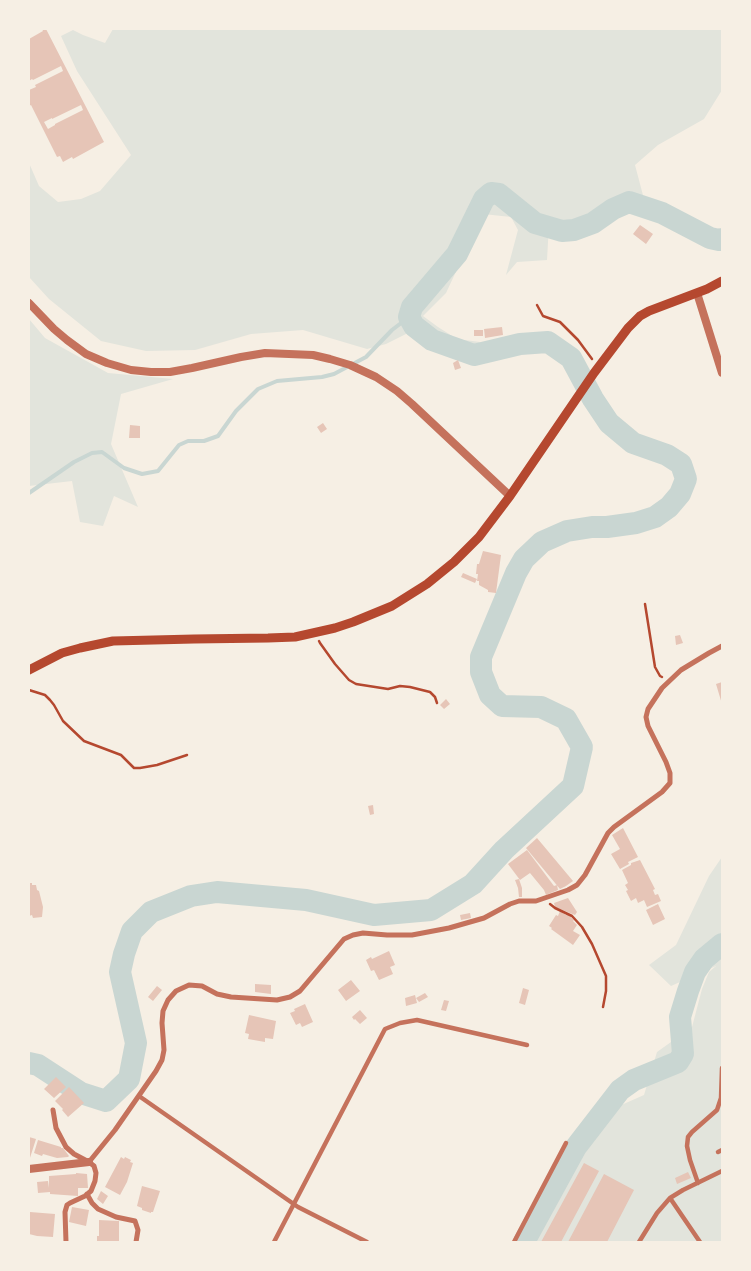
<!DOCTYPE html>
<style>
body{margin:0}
#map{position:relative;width:751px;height:1271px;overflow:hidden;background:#f6efe4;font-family:"Source Serif 4",serif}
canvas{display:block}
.frame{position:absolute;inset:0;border:30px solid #f6efe4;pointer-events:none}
</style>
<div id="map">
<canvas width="751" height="1271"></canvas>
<div class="frame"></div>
</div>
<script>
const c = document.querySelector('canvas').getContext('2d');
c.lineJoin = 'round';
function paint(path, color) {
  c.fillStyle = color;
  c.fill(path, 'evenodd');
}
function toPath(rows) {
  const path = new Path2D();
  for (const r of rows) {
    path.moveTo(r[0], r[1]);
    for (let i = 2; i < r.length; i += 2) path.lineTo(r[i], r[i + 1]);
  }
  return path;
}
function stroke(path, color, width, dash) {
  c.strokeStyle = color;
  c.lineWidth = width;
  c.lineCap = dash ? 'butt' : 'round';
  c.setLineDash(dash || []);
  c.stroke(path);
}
paint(toPath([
 [113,29,722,29,722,90,704,119,658,145,635,165,644,199,588,223,549,224,547,260,517,262,506,275,518,230,511,217,483,214,446,293,423,316,438,327,457,339,480,342,475,348,447,342,418,328,386,344,367,349,303,330,251,334,195,350,146,351,101,341,49,299,29,277,29,163,39,186,58,202,81,199,100,191,131,155,77,71,61,36,73,30,83,35,105,43],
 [29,319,45,338,108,373,173,379,121,394,111,444,138,507,114,496,103,526,80,522,72,481,29,486],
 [722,857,722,1242,530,1242,578,1149,610,1110,644,1095,657,1052,692,1027,702,989,709,972,716,966,671,986,649,965,676,945,709,876]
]), '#e2e4dc');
stroke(toPath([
 [29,493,74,462,92,453,102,452,124,468,142,474,158,471,179,445,188,441,204,441,218,436,236,411,258,389,277,381,322,377,334,374,366,357,392,330,409,317]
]), '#c9d6d2', 4);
stroke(toPath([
 [29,1063,38,1065,81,1093,106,1101,129,1079,136,1043,120,972,124,954,132,931,151,912,191,896,217,892,306,900,374,915,431,910,473,884,504,850,573,786,582,747,566,719,541,707,502,706,490,695,481,672,481,657,516,573,524,559,542,542,567,531,592,527,607,527,636,523,655,517,669,507,680,494,686,479,681,464,667,455,633,443,609,423,593,399,571,358,548,342,520,344,474,355,432,340,414,326,409,317,412,307,457,254,484,199,491,193,499,194,535,223,562,231,574,230,593,223,613,209,629,202,662,213,710,238,719,240,722,239],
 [524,1242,576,1147,620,1090,634,1080,678,1062,683,1054,680,1017,688,991,695,972,704,959,722,944]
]), '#c9d6d2', 22);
paint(toPath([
 [42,29,46,29,104,142,73,159,72,157,63,162,60,156,57,157,31,105,29,106,29,90,36,87,35,85,63,71,61,66,33,80,32,79,29,81,29,39,43,31],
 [81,105,83,110,55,124,55,125,48,129,44,122,52,118,52,119],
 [640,225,653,234,646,244,633,234],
 [502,327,503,335,485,338,484,329],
 [474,330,483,330,483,336,474,336],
 [458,360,461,368,455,370,453,363],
 [323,423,327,429,321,433,317,427],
 [130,425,140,426,140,438,129,438],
 [483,551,501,555,496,593,488,592,488,590,479,585,479,581,477,581,478,574,476,574,477,564,479,564],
 [463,573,477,579,475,583,461,577],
 [680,635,683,643,676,645,675,636],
 [722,682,722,704,716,684],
 [446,699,450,704,444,709,440,705],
 [373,805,374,814,370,815,368,806],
 [623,828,638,857,628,862,629,864,620,869,611,854,620,849,612,835],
 [537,838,573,881,566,886,560,889,526,848],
 [527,850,554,886,557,885,558,890,546,895,544,890,530,873,520,880,508,864],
 [640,860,655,889,653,890,655,895,658,894,661,901,647,907,644,900,638,903,636,898,631,901,626,891,628,890,625,885,628,883,622,870,631,865,631,863],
 [519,879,522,888,522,897,519,897,518,888,515,880],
 [29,883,32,883,32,885,36,885,37,890,39,891,43,907,42,917,33,918,32,915,29,916],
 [568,898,577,912,575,915,555,907,554,903],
 [658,904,665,919,653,925,646,910],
 [560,911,566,915,566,913,574,920,573,921,577,925,573,931,580,935,573,945,551,929,552,928,549,926,556,915,558,916],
 [470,913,471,918,461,920,460,915],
 [389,951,395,965,390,967,393,974,379,980,374,970,371,971,366,960,371,957,372,959],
 [351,980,360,991,346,1001,338,990],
 [255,984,271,985,271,994,255,992],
 [157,986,162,990,153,1001,148,997],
 [523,988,529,990,525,1005,519,1003],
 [425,993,428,997,419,1002,416,998],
 [415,995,417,1003,406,1006,405,998],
 [444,1000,449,1001,446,1011,441,1010],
 [305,1004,313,1022,302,1027,300,1023,296,1025,290,1013,295,1011,294,1009],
 [360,1010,367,1018,360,1024,355,1019,354,1020,352,1017],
 [249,1015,276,1021,273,1039,265,1038,265,1042,248,1039,249,1034,245,1033],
 [56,1077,66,1087,54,1098,44,1089],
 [69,1087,84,1103,68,1117,62,1110,63,1109,55,1101],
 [29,1137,36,1139,29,1161],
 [38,1140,61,1147,61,1148,63,1148,69,1156,68,1157,57,1158,43,1154,42,1156,34,1153],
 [121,1157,124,1159,125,1157,131,1160,130,1162,133,1163,127,1182,120,1195,105,1187],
 [584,1163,599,1171,561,1242,541,1242],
 [688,1172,691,1178,677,1184,675,1178],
 [76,1173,87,1174,88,1188,78,1188,78,1196,50,1194,50,1192,38,1193,37,1182,48,1181,49,1188,49,1176,76,1174],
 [604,1174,634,1190,607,1242,568,1242],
 [142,1186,160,1191,153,1212,151,1212,151,1213,142,1210,142,1208,137,1206],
 [101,1191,108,1196,103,1204,97,1199],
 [72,1207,89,1210,86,1226,69,1222],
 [30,1212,55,1214,53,1237,37,1236,29,1234],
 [99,1220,119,1221,119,1242,97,1242,97,1236,99,1236]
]), '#e6c5b7');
stroke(toPath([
 [537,305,543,316,560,322,578,340,592,359],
 [645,604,655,667,660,676,662,677],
 [319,641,320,643,335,664,349,680,356,684,388,689,400,686,410,687,430,692,435,697,437,703],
 [29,690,45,695,50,700,54,705,63,721,84,741,121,755,134,768,140,768,157,765,187,755],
 [550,904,555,908,572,916,582,927,592,944,606,976,606,991,603,1007]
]), '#b5482f', 2.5);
stroke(toPath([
 [139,1096,298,1207,367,1242],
 [718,1152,722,1150],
 [698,1183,690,1160,687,1146,688,1137,692,1132,717,1110,721,1098,722,1068],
 [670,1198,700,1242],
 [274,1242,385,1029,400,1023,417,1020,527,1045],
 [514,1242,566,1143],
 [639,1242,657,1213,670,1198,683,1190,722,1171]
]), '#c5725c', 4.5);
stroke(toPath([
 [53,1110,56,1128,66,1147,74,1154,89,1162,94,1166,96,1173,95,1181,91,1191,85,1196,70,1203,67,1205,65,1212,66,1242],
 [89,1162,115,1130,156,1071,162,1060,164,1050,162,1023,163,1011,168,1000,176,991,189,985,202,986,217,994,231,997,277,1000,290,997,300,991,344,939,353,935,363,933,387,935,412,935,449,928,484,918,510,904,519,901,536,901,568,890,577,885,585,875,608,833,614,827,662,792,670,783,670,773,666,762,648,726,646,717,648,709,662,688,681,670,709,653,722,646],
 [87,1194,92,1203,98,1209,116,1217,135,1221,138,1230,136,1242]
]), '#c5725c', 5);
stroke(toPath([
 [697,293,722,373],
 [29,303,54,329,67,340,86,354,107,363,131,370,151,372,170,372,192,368,241,357,265,353,313,355,330,359,350,365,376,377,397,391,412,404,510,496],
 [29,1169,89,1162]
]), '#c5725c', 8);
stroke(toPath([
 [29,670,62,653,80,648,113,641,194,639,268,638,295,637,335,628,353,622,392,606,427,584,454,562,479,537,510,496,594,373,628,328,640,316,649,311,707,289,722,281]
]), '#b5482f', 9);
</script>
